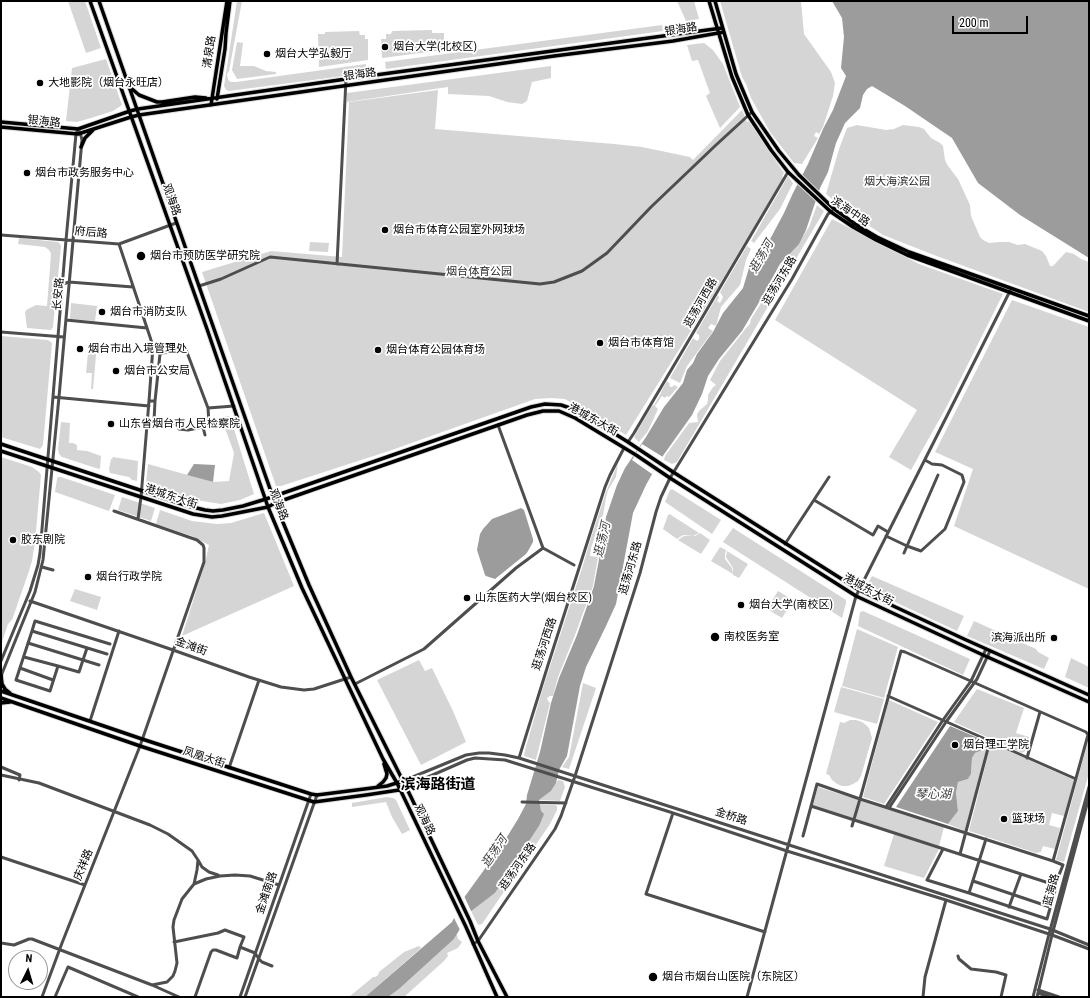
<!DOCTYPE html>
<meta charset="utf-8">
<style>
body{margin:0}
#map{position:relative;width:1090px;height:998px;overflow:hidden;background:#fff;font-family:"Roboto Condensed",sans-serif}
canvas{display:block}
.frame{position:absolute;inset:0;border:2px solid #000;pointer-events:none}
.north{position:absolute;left:8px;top:950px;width:40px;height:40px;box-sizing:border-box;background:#fff;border:1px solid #999;border-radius:50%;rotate:5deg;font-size:11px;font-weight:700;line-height:16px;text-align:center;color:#000}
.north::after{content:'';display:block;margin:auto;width:14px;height:18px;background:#000;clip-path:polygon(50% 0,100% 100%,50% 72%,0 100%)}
.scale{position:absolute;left:952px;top:16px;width:76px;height:18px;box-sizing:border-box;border:2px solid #000;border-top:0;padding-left:5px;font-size:12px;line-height:14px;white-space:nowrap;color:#000;-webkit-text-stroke:3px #fff;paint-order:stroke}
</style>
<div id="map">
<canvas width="1090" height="998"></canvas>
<div class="frame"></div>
<div class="north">N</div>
<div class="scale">200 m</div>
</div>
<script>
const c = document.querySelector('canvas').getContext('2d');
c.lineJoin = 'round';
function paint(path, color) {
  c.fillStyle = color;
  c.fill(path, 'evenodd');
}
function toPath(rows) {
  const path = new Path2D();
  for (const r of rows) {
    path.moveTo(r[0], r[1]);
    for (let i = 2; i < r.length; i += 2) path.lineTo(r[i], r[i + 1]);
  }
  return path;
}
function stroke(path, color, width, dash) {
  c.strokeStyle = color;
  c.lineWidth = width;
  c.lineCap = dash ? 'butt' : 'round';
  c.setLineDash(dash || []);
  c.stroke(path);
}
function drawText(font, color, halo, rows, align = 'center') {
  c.font = font + ' "Roboto Condensed","Noto Sans SC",sans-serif';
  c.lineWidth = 3.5;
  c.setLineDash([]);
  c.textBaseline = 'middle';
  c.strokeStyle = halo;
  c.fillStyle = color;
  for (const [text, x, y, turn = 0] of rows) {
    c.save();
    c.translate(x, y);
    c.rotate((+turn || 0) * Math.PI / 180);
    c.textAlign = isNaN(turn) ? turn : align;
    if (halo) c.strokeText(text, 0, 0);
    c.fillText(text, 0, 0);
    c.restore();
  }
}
paint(toPath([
 [68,1,85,1,101,48,86,53],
 [237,1,242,1,229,71,227,74,228,80,231,82,236,82,366,64,366,73,229,91,226,90,224,86],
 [677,1,694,1,699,19,686,21],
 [720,1,801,1,804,34,831,72,835,83,833,96,823,127,819,134,816,132,814,136,818,138,802,164,794,163,770,132,751,98,746,84,742,77],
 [662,25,663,31,386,69,385,62],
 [432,30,432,33,444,33,444,50,382,58,381,39,386,39,386,34,391,34,392,31],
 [359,31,360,35,365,35,365,39,368,39,368,60,319,67,318,34,325,34,325,32],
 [237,42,243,43,240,66,254,66,266,71,276,72,276,74,237,79,232,70],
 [704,43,713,50,723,64,740,107,720,128,706,96,710,93,698,60,692,61,687,45],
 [106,59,122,105,113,111,91,118,77,122,66,121,72,68],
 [551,66,551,78,532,82,527,101,522,104,507,102,489,96,448,94,448,87,347,102,347,93],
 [438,90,435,129,614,144,642,147,690,157,693,160,742,110,747,122,749,121,754,129,784,173,782,176,783,178,715,292,626,435,565,399,551,398,535,399,389,451,281,486,276,486,202,272,271,251,342,257,349,102],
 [857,125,886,130,894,129,903,125,919,127,924,129,931,138,940,143,943,146,945,160,948,166,958,179,970,205,971,216,980,237,983,240,989,243,999,242,1009,242,1018,245,1025,244,1042,251,1046,256,1050,266,1053,266,1066,252,1074,254,1081,259,1089,262,1089,312,934,255,883,235,844,209,826,194,839,149,847,128],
 [788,176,793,183,780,209,754,243,751,241],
 [817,205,824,211,677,462,672,464,664,460,665,456,689,423,698,422,697,414,700,410,707,404,708,400,708,395,713,387,716,385,710,380,720,361,747,327,750,324,751,319,763,300,779,268,792,249,802,238,809,227],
 [832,219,919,264,1003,294,947,406,911,470,889,457,917,410,775,320],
 [19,238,58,242,60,244,61,246,53,327,51,330,27,328,25,313,26,310,36,305,47,306,51,254,49,250,45,247,18,244],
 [310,242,329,243,328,252,309,251],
 [747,246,751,249,746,260,740,285,721,307,716,326,711,324,708,328,713,331,687,366,680,383,670,378,693,338,697,341,699,339,699,335,696,333,718,295,719,298,717,301,720,303,723,297,720,292],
 [1012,300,1089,327,1089,589,954,526,973,469,935,452],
 [71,303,97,306,95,321,70,319],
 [1,336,48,340,52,343,43,445,40,449,1,437],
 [89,343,97,344,93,389,91,389,92,373,86,373],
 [667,381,670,384,669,386,672,387,674,385,678,387,669,397,667,396,665,398,662,396,655,406,658,409,648,431,639,442,634,437,652,406,654,405,660,395,661,392],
 [230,416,254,494,240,500,221,504,190,499,147,485,146,484,148,464,213,482,229,481,234,453,221,417],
 [61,422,70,423,69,443,73,443,77,445,77,450,87,451,101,456,100,468,99,469,62,457,59,454,58,449],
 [1,457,32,467,39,472,41,475,35,542,32,561,29,571,12,620,8,624,3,639,1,646],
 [113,457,138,461,137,481,132,480,129,477,110,473,109,469,111,459,112,459],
 [618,463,616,477,608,490,606,498,603,515,599,524,591,548,590,556,598,557,593,586,575,635,558,677,553,696,550,696,547,698,548,701,550,703,536,760,524,756,525,750,542,691,583,565,590,541,606,492],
 [58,477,61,477,115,495,109,511,55,492,57,479],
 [672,489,721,520,712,534,665,502,670,490],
 [122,497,155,508,151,521,118,510],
 [160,510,192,521,217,524,231,523,264,513,294,586,182,636,205,563,209,545,192,536,156,524],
 [670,514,671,515,699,533,693,536,683,535,677,539,663,529,668,515],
 [733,528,846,600,846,603,842,618,723,542],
 [700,533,710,540,701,554,678,540,684,536,695,536],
 [720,547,726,550,725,554,725,559,732,568,733,574,711,561],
 [727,551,748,564,739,578,733,575,733,568,726,557],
 [872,576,964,616,957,631,865,588],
 [75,589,101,597,97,610,70,601],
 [778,591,793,600,782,618,767,609],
 [863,611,970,659,963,675,858,626,860,612],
 [974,621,1036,649,1038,652,1049,658,1044,669,967,636],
 [857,629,898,647,884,698,842,686],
 [1071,658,1089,667,1089,688,1065,677],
 [419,660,425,671,432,668,453,711,466,742,421,765,377,680],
 [583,683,596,688,569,769,562,767,569,757],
 [841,687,884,699,877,724,834,712],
 [977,689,1024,708,1016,733,1029,737,1025,751,1022,753,954,722],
 [889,700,938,722,884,804,863,797],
 [850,720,856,720,862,722,866,725,869,728,872,738,861,776,858,781,853,784,848,786,842,786,837,784,832,780,829,775,826,774,840,722,844,723],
 [1089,737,1089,773,1064,862,1056,860],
 [983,740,988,743,965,831,948,824,958,811,956,793,958,782,968,779,971,774,972,758,975,753,982,750],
 [991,743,1074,780,1064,816,1052,813,1049,825,1060,828,1055,849,1043,846,1041,852,1036,853,969,831],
 [558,780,563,781,565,787,560,801,539,800,551,791],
 [818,787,859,800,853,819,813,805],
 [387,797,393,798,396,800,410,830,402,834,392,817,386,802,352,807,352,803],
 [861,801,944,827,939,846,855,819],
 [539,804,555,805,557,806,557,810,550,824,482,924,478,925,471,911,495,893,539,826,541,811],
 [894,834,939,849,924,878,884,866],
 [457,934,458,939,462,942,458,948,447,953,448,956,444,961,404,997,388,997,399,989,454,939],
 [419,946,421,948,365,997,349,997,373,977,375,977,378,975,379,972,404,952]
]), '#d5d5d5');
paint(toPath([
 [832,1,1089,1,1089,258,1020,215,978,183,952,138,905,106,872,86,867,89,863,95,860,108,845,123,841,132,836,143,828,172,820,188,806,230,799,244,780,264,758,304,742,331,719,359,708,376,702,394,692,415,660,460,646,485,633,513,616,604,606,626,586,667,580,686,567,756,559,770,556,783,551,791,539,800,541,811,544,814,539,826,495,893,470,912,454,939,399,989,388,997,365,997,452,922,463,899,502,845,518,819,526,804,527,795,540,752,551,703,559,678,577,635,594,586,601,549,606,517,617,485,625,468,646,437,664,407,683,383,687,370,693,363,697,354,713,332,723,313,743,288,749,268,760,258,784,213,793,193,808,164,823,129,833,110,846,76,841,68,844,37,842,18],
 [194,464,215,465,213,482,187,475],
 [521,508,524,510,533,539,533,542,528,551,526,554,495,579,486,576,485,575,477,550,480,534,483,529,492,519],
 [950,726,983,740,982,750,975,753,972,758,971,774,968,779,958,782,956,793,958,811,948,824,896,807]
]), '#9c9c9c');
paint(toPath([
 [642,444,663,457,652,474,632,460],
 [464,896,472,913,461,932,453,916,458,905]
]), '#fff');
const major = toPath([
 [90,1,207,329,268,507,302,588,383,759,397,783,466,927,497,997],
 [99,1,275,503,309,585,351,677,411,797,470,921,478,941,507,997],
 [709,1,732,77,748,115,771,150,788,172,831,212,853,227,876,240,907,255,1089,321],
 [715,1,736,74,752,112,779,151,799,175,833,208,855,224,877,237,909,252,1089,316],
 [131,88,139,95,157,102,162,102,195,97,206,98],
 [217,99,225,49,226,33,230,1],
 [211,105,227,1],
 [1,122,78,129,130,111,138,109,346,79,722,28],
 [1,127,78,134,131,117,139,115,554,56,673,41,724,32],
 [81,147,85,138,93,130],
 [1,444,188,506,205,510,213,511,223,510,243,506,266,499,531,407,545,404,561,405,570,408,578,411,628,442,673,472,859,590,964,639,1089,695],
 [1,451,193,514,212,517,222,516,268,507,275,503,527,415,543,411,559,411,575,418,636,455,670,478,856,596,983,655,1089,702],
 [1,675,2,684,5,689,10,693],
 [1,691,142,739,311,794,317,795,372,788,387,786,403,781],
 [1,698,140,746,314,802,366,795,399,790,405,787],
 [1,703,10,702],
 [378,786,383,782,386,778,387,774,384,764]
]);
stroke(major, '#dbdbdb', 5.5);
stroke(toPath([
 [1,235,119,244,176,223],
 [119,244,153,346,149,401,141,497,138,519],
 [337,264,346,79],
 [63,284,69,282,133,287],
 [199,286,221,279,270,257,540,284,554,282,582,271,607,253,651,207,716,145,752,112],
 [66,320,147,328],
 [1,332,64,337],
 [53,397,149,406],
 [149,401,155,401,160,354,185,347,208,408,234,406],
 [155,401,154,421,180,424,179,429,188,430,203,427,209,423,208,408],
 [498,425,543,548],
 [203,427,205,435],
 [628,442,634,433,788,172],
 [925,460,932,464,942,465,962,475,964,482,945,529,921,551,907,546,938,475],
 [814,500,873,535,878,526,888,532],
 [886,536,907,546,904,553],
 [785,544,829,477],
 [42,567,53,570],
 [30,601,173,650,249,677,281,687,304,690,314,689,351,677],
 [32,631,16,680,50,691,58,666,79,672,83,660,99,665],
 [28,643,83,660,87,648],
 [901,651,905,652,1086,732,1088,735,1053,861,860,799,901,651],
 [107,654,32,631,35,621,110,644],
 [24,657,58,666],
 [1,661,30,591,38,565,40,553,66,240,76,134,78,129],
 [20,668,53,680],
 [1,676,35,592,43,560,59,397,82,140,80,132],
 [355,684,424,649,516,568,543,548,574,565],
 [888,696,1076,779],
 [90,721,119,631],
 [519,758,548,665,605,487,610,475,624,448],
 [1027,758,1040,712],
 [1,767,20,775,19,780],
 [229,768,259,680],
 [1,775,39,783,150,825,168,834,192,851,198,860,197,870,194,884],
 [403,781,466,755,479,753,489,753,505,755,519,758,1050,929,1089,945],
 [405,787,467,760,475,758,505,760,670,812,787,851,946,900,1052,935,1089,949],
 [522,802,566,803],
 [811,806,1055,885,1063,865,1053,861],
 [886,807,943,720,971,681,986,649],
 [889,808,946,722,977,679,990,651],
 [673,813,646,894,765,932],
 [803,836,817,784,860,799,852,826],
 [943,849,927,880,969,893,1047,919,1056,887,1055,885],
 [960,854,990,741],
 [1,857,85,885],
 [198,860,202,867,209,872,218,875],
 [973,881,1050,907],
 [969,893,986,839],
 [1009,907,1021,874],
 [174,942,218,933,225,930,244,937,240,947],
 [1,943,14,945,29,939,32,939,152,985,179,997],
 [473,944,478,941,555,829,561,816,575,776,640,573,656,512,661,497,670,478,792,279,828,214,832,211],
 [958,956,959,959,971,969,996,972,1006,975,1001,997],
 [152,985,167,982,173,976,175,971,177,963,173,927,174,920,182,899,194,884,206,879,220,876,235,875,250,876,279,885],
 [1038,990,1059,997],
 [1038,993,1049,997],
 [42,997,62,943,140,746,204,562,204,548,203,545,197,540,114,511],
 [55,997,68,967,138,997],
 [195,997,211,952,213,950,216,950,237,958,240,947,255,953,259,959,262,962,272,966],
 [240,997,311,794],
 [245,997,317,795],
 [747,997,856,596,1010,291],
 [923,997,925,977,946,900],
 [1033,997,1049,934,1089,787],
 [1037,997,1052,935,1089,797]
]), '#4e4e4e', 3);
stroke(major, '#000', 3.5);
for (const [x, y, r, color] of [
 [385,47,4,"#000"],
 [267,54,4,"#000"],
 [40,83,4,"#000"],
 [27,173,4,"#000"],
 [385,230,4,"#000"],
 [141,256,5,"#000"],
 [102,312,4,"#000"],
 [600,343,4,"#000"],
 [80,349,4,"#000"],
 [378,350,4,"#000"],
 [116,371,4,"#000"],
 [111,424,4,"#000"],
 [13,540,4,"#000"],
 [88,577,4,"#000"],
 [467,598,4,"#000"],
 [741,605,4,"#000"],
 [715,637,5,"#000"],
 [1054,638,4,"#000"],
 [955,745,4,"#000"],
 [1004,819,4,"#000"],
 [653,977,5,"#000"]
]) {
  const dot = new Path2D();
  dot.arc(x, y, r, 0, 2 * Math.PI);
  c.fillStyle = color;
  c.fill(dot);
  stroke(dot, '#fff', 1.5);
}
drawText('11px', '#000', '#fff', [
 ["银海路",681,30,-9],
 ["清泉路",210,52,-81],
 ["银海路",360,75,-8],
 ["银海路",44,122,6],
 ["观海路",171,200,71],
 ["滨海中路",850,212,34],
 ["府后路",91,233,5],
 ["逛荡河东路",780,281,-59],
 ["长安路",59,294,-85],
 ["逛荡河西路",701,303,-60],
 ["港城东大街",593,420,29],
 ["港城东大街",171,497,18],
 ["观海路",278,505,69],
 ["逛荡河东路",631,568,-74],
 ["港城东大街",868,590,28],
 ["逛荡河西路",545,644,-72],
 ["金滩街",191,647,20],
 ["凤凰大街",204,758,18],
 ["金桥路",731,817,18],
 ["观海路",424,820,64],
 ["庆祥路",84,865,-68],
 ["逛荡河东路",518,867,-55],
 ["蓝海路",1052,890,-75],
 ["金滩南路",267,893,-71]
]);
drawText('11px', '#000', '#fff', [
 ["烟台大学(北校区)",393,47],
 ["烟台大学弘毅厅",275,54],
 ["大地影院（烟台永旺店）",48,83],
 ["烟台市政务服务中心",35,173],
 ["烟台市体育公园室外网球场",393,230],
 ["烟台市预防医学研究院",150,256],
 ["烟台市消防支队",110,312],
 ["烟台市体育馆",608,343],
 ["烟台市出入境管理处",88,349],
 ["烟台体育公园体育场",386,350],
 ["烟台市公安局",124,371],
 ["山东省烟台市人民检察院",119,424],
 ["胶东剧院",21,540],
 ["烟台行政学院",96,577],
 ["山东医药大学(烟台校区)",475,598],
 ["烟台大学(南校区)",749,605],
 ["南校医务室",724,637],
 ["滨海派出所",1046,638,"right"],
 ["烟台理工学院",963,745],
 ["篮球场",1012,819],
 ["烟台市烟台山医院（东院区）",662,977]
], 'left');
drawText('11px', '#2c2c2c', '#fff', [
 ["烟大海滨公园",897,182],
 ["烟台体育公园",479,272]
]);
drawText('italic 12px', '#3d3d3d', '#fff', [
 ["逛荡河",762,257,-60],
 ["逛荡河",603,540,-77],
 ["琴心湖",933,795],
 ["逛荡河",495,852,-56]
]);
drawText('bold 15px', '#000', '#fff', [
 ["滨海路街道",438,785]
]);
</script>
